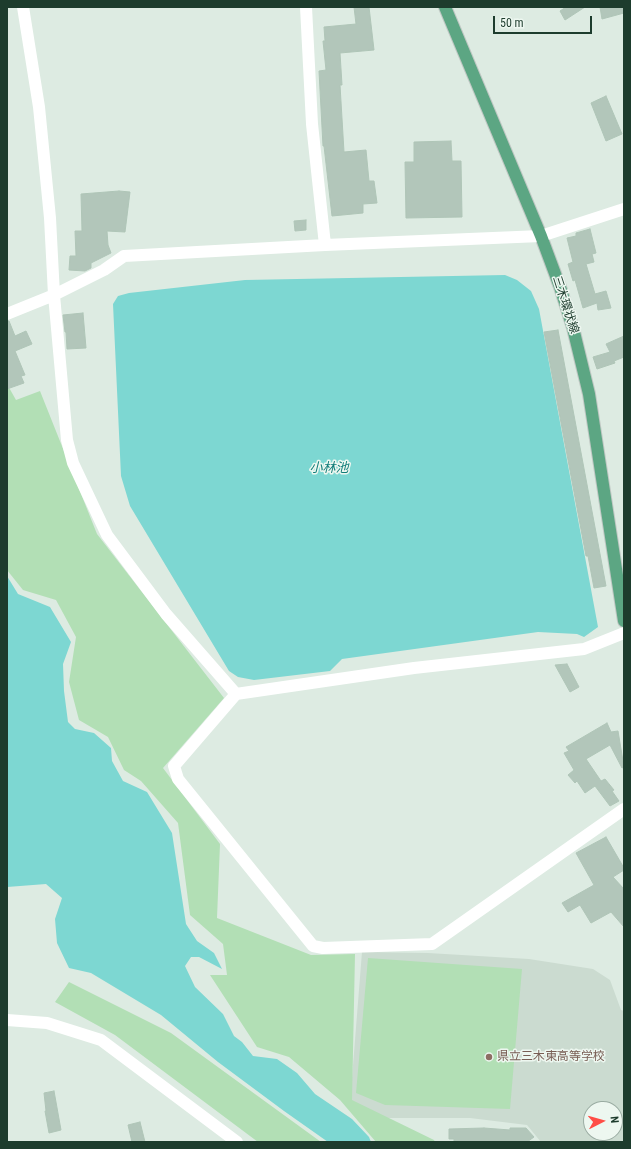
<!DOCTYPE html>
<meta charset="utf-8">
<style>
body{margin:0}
#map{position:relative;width:631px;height:1149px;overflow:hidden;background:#ddebe2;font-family:"Roboto Condensed",sans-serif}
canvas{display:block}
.frame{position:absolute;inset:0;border:8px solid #1d3c2d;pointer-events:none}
.north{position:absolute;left:583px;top:1101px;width:40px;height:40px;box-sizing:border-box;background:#edf7f0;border:1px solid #9aaca2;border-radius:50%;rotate:84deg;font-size:11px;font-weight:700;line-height:16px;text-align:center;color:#1d3c2d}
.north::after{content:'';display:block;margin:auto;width:14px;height:18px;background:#ff4d46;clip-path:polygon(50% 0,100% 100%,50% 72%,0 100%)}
.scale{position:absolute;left:493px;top:16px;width:99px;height:18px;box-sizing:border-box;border:2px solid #1d3c2d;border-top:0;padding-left:5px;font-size:12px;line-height:14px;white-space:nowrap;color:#1d3c2d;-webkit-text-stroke:3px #edf7f0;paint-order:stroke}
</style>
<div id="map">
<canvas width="631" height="1149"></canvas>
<div class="frame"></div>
<div class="north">N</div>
<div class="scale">50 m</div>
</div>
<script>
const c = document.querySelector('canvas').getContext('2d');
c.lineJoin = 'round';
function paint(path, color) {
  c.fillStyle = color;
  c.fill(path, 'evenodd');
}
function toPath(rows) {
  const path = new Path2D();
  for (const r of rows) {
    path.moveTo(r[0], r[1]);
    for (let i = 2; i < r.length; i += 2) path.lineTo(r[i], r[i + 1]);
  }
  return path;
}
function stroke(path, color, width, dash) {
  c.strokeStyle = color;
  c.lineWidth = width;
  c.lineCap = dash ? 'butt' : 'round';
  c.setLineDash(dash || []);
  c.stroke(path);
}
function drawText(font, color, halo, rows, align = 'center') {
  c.font = font + ' "Roboto Condensed","Noto Sans JP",sans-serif';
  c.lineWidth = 3;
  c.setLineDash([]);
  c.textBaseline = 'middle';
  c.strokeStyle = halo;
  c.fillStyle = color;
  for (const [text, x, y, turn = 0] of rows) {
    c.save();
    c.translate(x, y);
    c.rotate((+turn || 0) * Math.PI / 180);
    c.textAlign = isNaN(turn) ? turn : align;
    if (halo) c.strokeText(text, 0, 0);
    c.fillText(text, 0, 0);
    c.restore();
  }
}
paint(toPath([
 [362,952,428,953,529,959,593,969,610,980,621,1010,624,1011,624,1142,541,1142,527,1125,470,1118,383,1118,350,1103],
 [591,1109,615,1109,615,1133,591,1133]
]), '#cbdbd0');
paint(toPath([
 [7,384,16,400,40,391,97,534,224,698,163,768,220,844,217,918,311,955,355,954,352,1100,434,1140,435,1142,376,1142,340,1100,289,1057,257,1047,210,975,227,975,223,944,190,915,178,823,141,781,124,770,108,737,79,720,69,682,76,637,56,600,23,590,7,570],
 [368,958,522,969,510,1109,385,1105,356,1093],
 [69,982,171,1033,321,1142,258,1142,115,1035,55,1002]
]), '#b2dfb5');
paint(toPath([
 [505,275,517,280,531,291,539,309,598,627,584,637,577,634,538,632,342,659,330,671,254,680,238,677,229,671,130,506,121,476,113,304,118,296,129,293,245,280],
 [7,576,18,594,50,607,71,642,63,664,64,691,68,722,75,729,94,733,111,748,112,761,123,781,147,792,172,833,186,924,197,941,214,953,222,969,199,957,191,957,185,966,195,987,223,1014,234,1036,242,1042,253,1056,277,1059,297,1073,315,1094,352,1119,369,1137,371,1142,328,1142,284,1111,218,1062,161,1015,91,973,69,968,57,943,55,919,62,898,46,884,7,887]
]), '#7dd7d2');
const building = toPath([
 [354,7,369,7,374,50,340,53,342,85,340,85,344,152,366,150,369,181,374,181,377,203,363,204,363,213,332,216,324,146,323,146,319,71,326,70,323,41,325,41,324,27,356,24,354,7],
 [566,7,585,7,565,20,560,11,566,7],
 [600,7,624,7,624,13,602,19,600,7],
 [606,96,622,134,606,141,591,103,606,96],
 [451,141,452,161,461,161,462,217,406,218,405,162,414,162,414,142,451,141],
 [119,191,130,192,125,232,107,231,108,245,111,253,91,263,91,268,85,271,69,270,70,256,76,256,75,231,82,231,81,194,119,191],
 [306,220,306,230,295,231,294,221,306,220],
 [590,229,596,253,592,254,594,262,586,264,595,294,606,291,611,308,598,310,597,303,583,308,575,280,573,281,568,264,573,262,567,238,576,236,576,233,590,229],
 [83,313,86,348,67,349,66,332,65,332,63,315,83,313],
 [7,321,9,321,15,336,26,331,32,344,15,351,25,375,21,376,24,383,7,389,7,321],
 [558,330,606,586,594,588,588,556,586,556,544,332,558,330],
 [624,336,624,357,614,361,615,363,597,369,593,357,610,352,606,344,624,336],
 [567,664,579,687,570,692,555,665,567,664],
 [607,723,611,732,618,731,624,767,622,768,610,745,586,759,601,781,605,779,614,790,612,791,619,801,610,806,595,786,585,793,577,781,575,783,568,775,574,770,564,753,569,751,566,747,607,723],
 [606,837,624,868,624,870,613,877,624,889,624,927,611,912,591,923,580,905,568,912,562,903,594,885,576,853,606,837],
 [54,1091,61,1130,49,1133,45,1111,46,1111,44,1093,54,1091],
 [140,1122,145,1142,132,1142,128,1125,140,1122],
 [484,1128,510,1130,510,1128,526,1128,534,1137,527,1142,454,1142,454,1139,449,1139,449,1129,484,1128]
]);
paint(building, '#b2c6ba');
stroke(building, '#afc5b7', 1);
const major = toPath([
 [445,7,541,236,560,287,573,328,589,394,624,621]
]);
stroke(major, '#c0c8c4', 14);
stroke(toPath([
 [23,7,39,107,50,218,54,295,67,440,73,463,107,535,166,614,236,694],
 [306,7,312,124,325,245],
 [7,314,54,295,104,270,124,256,325,245,541,236,624,209],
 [624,633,584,649,414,668,236,694,174,766,178,779,313,946,323,948,432,944,624,809],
 [7,1020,47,1023,101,1040,237,1142]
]), '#fff', 12);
stroke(major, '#5ca683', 12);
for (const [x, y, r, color] of [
 [489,1057,4,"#8d6e63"]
]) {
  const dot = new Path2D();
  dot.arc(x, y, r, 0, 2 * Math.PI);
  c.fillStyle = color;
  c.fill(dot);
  stroke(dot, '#edf7f0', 1.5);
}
drawText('12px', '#1d3c2d', '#edf7f0', [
 ["三木環状線",565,305,72]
]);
drawText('12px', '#785e54', '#edf7f0', [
 ["県立三木東高等学校",497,1057]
], 'left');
drawText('italic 13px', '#117d79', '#edf7f0', [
 ["小林池",329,469]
]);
</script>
